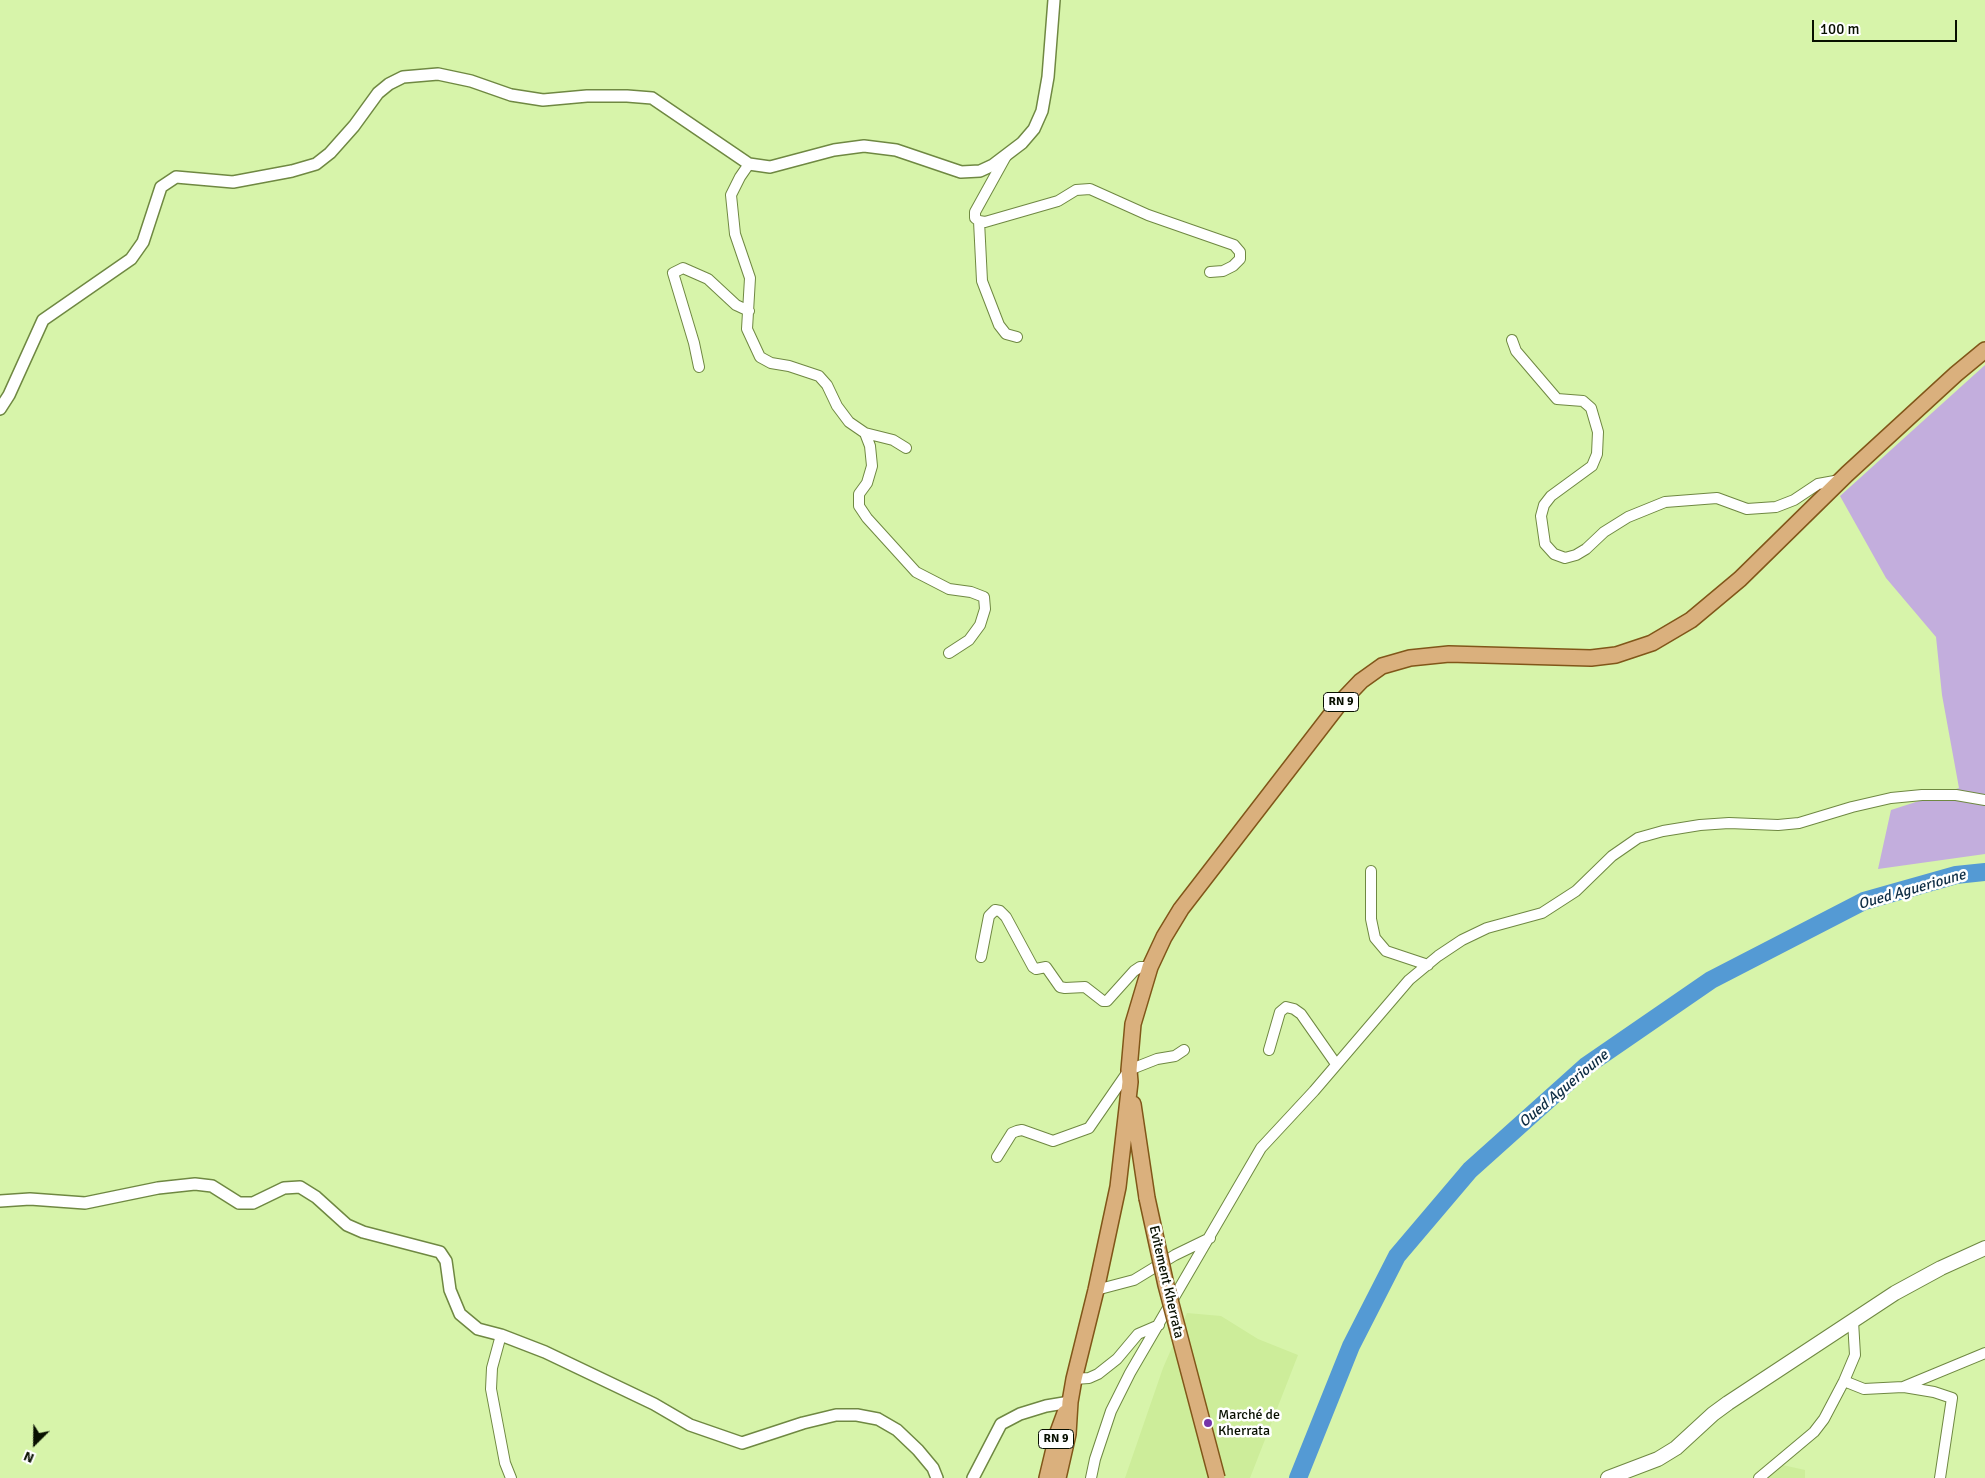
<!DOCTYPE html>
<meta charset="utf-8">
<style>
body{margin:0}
#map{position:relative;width:1985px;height:1478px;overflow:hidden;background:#d7f4aa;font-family:Signika,sans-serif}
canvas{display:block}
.north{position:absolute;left:10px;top:1418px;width:50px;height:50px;-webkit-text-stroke:4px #fff;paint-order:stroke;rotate:203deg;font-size:14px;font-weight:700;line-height:20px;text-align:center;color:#081000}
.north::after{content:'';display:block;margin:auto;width:18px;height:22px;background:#081000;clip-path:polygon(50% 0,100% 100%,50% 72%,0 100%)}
.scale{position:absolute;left:1812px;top:20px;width:145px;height:22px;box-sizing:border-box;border:2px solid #081000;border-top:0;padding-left:6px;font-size:15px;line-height:18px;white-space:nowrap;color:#081000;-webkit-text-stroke:4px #fff;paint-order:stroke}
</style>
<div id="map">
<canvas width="1985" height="1478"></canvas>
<div class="north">N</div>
<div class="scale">100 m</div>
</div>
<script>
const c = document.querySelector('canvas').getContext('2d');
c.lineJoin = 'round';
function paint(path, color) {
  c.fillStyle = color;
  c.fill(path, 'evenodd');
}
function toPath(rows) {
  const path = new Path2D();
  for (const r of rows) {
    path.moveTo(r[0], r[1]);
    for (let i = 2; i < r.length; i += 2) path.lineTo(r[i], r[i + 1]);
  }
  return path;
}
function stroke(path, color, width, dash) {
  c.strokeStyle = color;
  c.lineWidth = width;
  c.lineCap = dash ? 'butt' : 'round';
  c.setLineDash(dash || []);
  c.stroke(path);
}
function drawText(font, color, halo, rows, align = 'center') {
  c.font = font + ' Signika,sans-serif';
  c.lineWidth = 5;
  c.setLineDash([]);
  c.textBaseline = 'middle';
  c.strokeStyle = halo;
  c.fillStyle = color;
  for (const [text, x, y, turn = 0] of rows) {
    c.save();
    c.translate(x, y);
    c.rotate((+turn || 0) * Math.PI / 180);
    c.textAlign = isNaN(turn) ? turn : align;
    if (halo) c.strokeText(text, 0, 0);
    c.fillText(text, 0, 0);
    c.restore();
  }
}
paint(toPath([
 [1187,1313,1221,1316,1258,1339,1298,1355,1250,1478,1125,1478,1163,1368],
 [1778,1464,1805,1470,1805,1478,1763,1478]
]), '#cded9a');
paint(toPath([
 [1985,365,1985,854,1878,869,1891,810,1959,788,1942,695,1936,637,1886,578,1840,496]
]), '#c3aedd');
stroke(toPath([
 [1298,1478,1351,1346,1397,1256,1470,1170,1586,1066,1711,980,1864,901,1956,875,1985,872]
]), '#549ad4', 18);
const minor = toPath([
 [1006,156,975,212,975,218,979,221,985,222,1058,201,1076,190,1090,189,1148,215,1234,245,1240,252,1240,259,1233,266,1223,271,1210,272],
 [749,164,740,177,731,195,735,234,750,278,747,329,760,357,771,363,789,366,819,376,827,385,837,406,849,422,865,433,893,440,906,448],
 [979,221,982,281,999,325,1006,334,1017,337],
 [1512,340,1516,351,1557,399,1583,401,1591,408,1598,432,1597,454,1592,466,1551,496,1544,505,1541,516,1545,544,1554,554,1565,558,1576,555,1586,549,1604,532,1628,517,1665,502,1717,498,1747,509,1776,507,1794,500,1818,484,1840,480],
 [699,367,694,343,673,273,683,268,708,279,736,305,749,311],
 [865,433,870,446,872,466,867,483,859,494,859,506,867,518,916,572,949,589,971,592,984,597,985,609,980,625,969,640,949,653],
 [1371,871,1371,919,1375,938,1386,951,1428,965],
 [981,957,989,916,995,910,1000,911,1006,917,1033,967,1036,969,1046,967,1060,987,1065,988,1085,987,1103,1001,1107,1001,1134,971,1140,967,1150,967],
 [1269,1050,1280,1012,1286,1007,1294,1009,1301,1014,1336,1064],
 [997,1157,1012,1133,1017,1131,1022,1130,1053,1141,1089,1128,1129,1070,1157,1059,1175,1056,1184,1050],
 [1096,1290,1134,1280,1175,1255,1210,1238],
 [501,1335,492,1368,491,1389,505,1463,511,1478],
 [1074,1379,1089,1378,1098,1374,1117,1359,1138,1334,1159,1325],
 [1844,1381,1864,1389,1903,1387,1985,1353],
 [1904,1387,1934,1392,1952,1398,1940,1478],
 [1091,1478,1095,1459,1111,1411,1130,1373,1261,1148,1314,1091,1409,980,1438,956,1462,940,1487,928,1542,913,1576,891,1612,856,1638,838,1663,831,1700,825,1729,823,1778,825,1799,823,1852,807,1891,798,1922,795,1956,795,1985,800],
 [1759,1478,1814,1432,1824,1419,1844,1381,1855,1355,1853,1321]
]);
const tertiary = toPath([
 [0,409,9,395,43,320,131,259,143,242,161,187,176,177,233,182,292,171,316,164,330,153,354,126,378,93,389,84,403,77,438,74,471,81,511,95,543,100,587,96,627,96,652,98,749,164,770,167,834,150,864,146,896,150,961,172,980,171,993,165,1022,143,1034,129,1042,111,1048,77,1054,0],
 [0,1201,30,1199,85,1203,158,1188,195,1184,212,1186,239,1203,253,1203,284,1188,300,1187,316,1197,347,1225,363,1232,440,1252,446,1261,450,1290,460,1314,478,1329,501,1335,545,1352,654,1404,690,1425,742,1443,803,1423,836,1415,857,1415,878,1419,897,1430,918,1450,933,1468,937,1478],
 [973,1478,1001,1424,1020,1414,1046,1406,1070,1402]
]);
const secondary = toPath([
 [1608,1478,1658,1459,1676,1448,1713,1414,1728,1403,1895,1293,1941,1268,1985,1248]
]);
const primary = toPath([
 [1133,1104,1147,1198],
 [1047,1478,1058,1432,1065,1413],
 [1058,1478,1068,1434,1070,1402,1074,1379,1096,1290,1118,1187,1130,1082,1129,1070,1133,1024,1150,967,1164,937,1181,909,1340,703,1361,681,1382,666,1410,658,1449,654,1591,658,1616,655,1652,643,1691,620,1740,579,1847,474,1956,374,1985,350]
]);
stroke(minor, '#6f8842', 12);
stroke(tertiary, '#6f8842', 14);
stroke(secondary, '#6f8842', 16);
stroke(primary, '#815619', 18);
stroke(minor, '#fff', 10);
stroke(tertiary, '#fff', 11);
stroke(secondary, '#fff', 14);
stroke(primary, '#dab07d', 15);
const primaryBridge = toPath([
 [1147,1198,1166,1285,1217,1478]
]);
stroke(primaryBridge, '#815619', 18, []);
stroke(primaryBridge, '#dab07d', 15);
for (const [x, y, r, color] of [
 [1208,1423,5,"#7535aa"]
]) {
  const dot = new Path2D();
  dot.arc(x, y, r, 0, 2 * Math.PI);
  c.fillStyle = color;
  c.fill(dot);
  stroke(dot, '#fff', 2);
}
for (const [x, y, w] of [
 [1341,702,35],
 [1056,1439,35]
]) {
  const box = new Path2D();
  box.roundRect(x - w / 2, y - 9.5, w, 19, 4);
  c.fillStyle = '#fff';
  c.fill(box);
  stroke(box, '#081000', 1);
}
drawText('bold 12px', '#081000', null, [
 ["RN 9",1341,702],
 ["RN 9",1056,1439]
]);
drawText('14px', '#081000', '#fff', [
 ["Evitement Kherrata",1166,1282,77]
]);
drawText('14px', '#081000', '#fff', [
 ["Marché de",1218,1415],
 ["Kherrata",1218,1431]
], 'left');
drawText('italic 15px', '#0d2c44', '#fff', [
 ["Oued Aguerioune",1912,890,-16],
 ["Oued Aguerioune",1564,1089,-40]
]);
</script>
